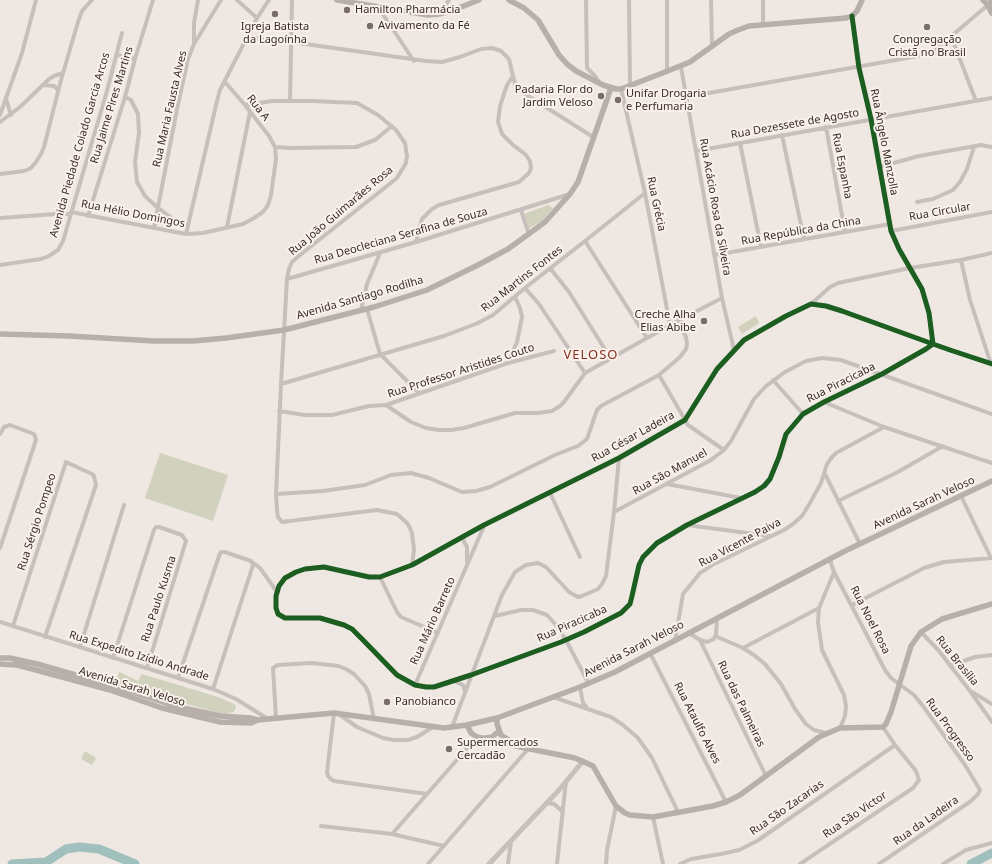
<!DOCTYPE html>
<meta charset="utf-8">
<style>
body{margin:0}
canvas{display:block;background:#eee7e2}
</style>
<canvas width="992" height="864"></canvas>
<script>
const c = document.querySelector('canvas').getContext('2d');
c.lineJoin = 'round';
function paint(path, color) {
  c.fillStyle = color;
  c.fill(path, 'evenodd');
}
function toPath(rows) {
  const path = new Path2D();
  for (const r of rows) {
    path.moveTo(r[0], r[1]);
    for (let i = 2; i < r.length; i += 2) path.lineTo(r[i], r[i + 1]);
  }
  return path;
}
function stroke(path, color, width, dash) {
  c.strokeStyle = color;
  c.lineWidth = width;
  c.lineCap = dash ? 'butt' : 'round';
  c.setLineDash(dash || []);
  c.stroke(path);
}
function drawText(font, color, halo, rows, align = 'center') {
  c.font = font + ' "Noto Sans",sans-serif';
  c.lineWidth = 4;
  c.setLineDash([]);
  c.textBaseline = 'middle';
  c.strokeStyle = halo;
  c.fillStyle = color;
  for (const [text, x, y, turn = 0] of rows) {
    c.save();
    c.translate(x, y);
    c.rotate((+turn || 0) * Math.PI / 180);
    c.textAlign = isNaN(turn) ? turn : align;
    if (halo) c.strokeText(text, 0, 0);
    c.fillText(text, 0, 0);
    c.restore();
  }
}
paint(toPath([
 [548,205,553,208,543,220,528,229,524,214],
 [756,316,759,323,742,334,738,327],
 [160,453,228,475,213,521,145,498],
 [119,672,138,681,142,674,218,697,234,704,236,706,234,712,223,714,115,684],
 [85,751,96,758,92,765,81,759]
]), '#d1d2bd');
stroke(toPath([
 [12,864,46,862,66,849,79,847,99,849,135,864],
 [971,864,992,853]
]), '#9fc0bc', 9);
stroke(toPath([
 [237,0,257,18],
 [586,0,587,68,595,76,599,82],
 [629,0,630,85],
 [711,0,712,47],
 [378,7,414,61],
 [439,14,449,0],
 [852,16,859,68,871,119,891,231,899,249,922,289,929,313,933,344,926,349,882,374,824,402,803,414,786,434,779,457,770,479,764,486,755,492,687,525,657,543,643,557,639,565,632,596,630,604,621,613,584,632,561,642,471,675,434,687,426,687,415,685,397,675,363,640,352,629,344,625,320,618,285,618,278,614,276,608,276,596,279,586,285,578,296,572,305,569,324,567,369,577,380,577,412,565,484,525,619,458,685,420,717,369,744,340,786,316,811,304,826,306,842,311,933,344,950,350,992,364],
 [763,25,763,0],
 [951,36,976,101],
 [247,37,291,42,426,61,442,62,460,57,481,49,492,48,501,51,509,59,515,84,522,92,593,137],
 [194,44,194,23,198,0],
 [930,54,958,50],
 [116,55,135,59],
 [681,67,722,298,734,350],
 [667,72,667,0],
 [44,85,54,86,58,90],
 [621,89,645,193,670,325],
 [125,97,131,100,138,114,139,133,135,162,137,182,145,196,157,207,173,219,188,226],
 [686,97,930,54,988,5],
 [6,99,11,115],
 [290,101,292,0],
 [245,105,273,101,312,101,357,103,378,115,396,130,405,143,407,156,406,163,397,178,300,255,292,262,289,269,287,279,281,384,276,494],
 [0,115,22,53,36,0],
 [0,122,20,107,49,79,54,76,63,73],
 [826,127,845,232],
 [782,135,804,239],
 [740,143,761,247],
 [275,147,291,148,356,147,375,140,392,126],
 [696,151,992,98],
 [879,167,919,156,981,145,992,147],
 [0,174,24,171,31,168,36,162,41,154,44,147,61,80,78,22,82,11,92,0],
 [917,202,933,199,953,190,960,182,967,169,974,147],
 [521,210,529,235],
 [71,212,186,234,203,233,243,224,254,218,263,212,268,205,271,195,276,159,275,147,269,136,245,105,225,82],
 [88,216,125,97,135,59,153,0],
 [0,218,56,214,70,214],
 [227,227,250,112],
 [154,228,177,109,188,59,194,44,221,0],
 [891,231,992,212],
 [186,234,217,101,220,90,257,18,269,0],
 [585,241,647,338],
 [416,242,422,219,432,209,439,205,519,182,529,173,531,168,530,161,526,155,512,144,502,134,498,122,500,106,507,85,513,76],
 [715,255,890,224],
 [961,260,970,300,991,364],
 [0,265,41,259,49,256,58,250,63,241,107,91,122,33],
 [550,268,569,292,611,359],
 [287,279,416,242,570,194],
 [525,288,539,304,585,373],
 [811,304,830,287,838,283,910,268,961,260,992,253],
 [367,309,380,354,419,393],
 [361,310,367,284,380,253],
 [508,363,517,342,522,317,520,308,515,297],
 [659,375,688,425,724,450],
 [773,380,803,414],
 [281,384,444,336,478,323,493,315,525,288,585,241,645,193],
 [824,402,884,427,992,463],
 [386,405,411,422,426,428,439,430,451,430,464,428,515,413,538,413,552,411,560,406,564,402,585,373,670,325,722,298],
 [279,411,305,415,332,415,369,406,386,405,508,363,554,351],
 [0,434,4,427,10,425,34,434,36,440,0,548],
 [825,474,860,544],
 [667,484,741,498],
 [550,493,580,557],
 [961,496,991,558],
 [838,501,896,473,943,446],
 [614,512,711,460,724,450,731,441,754,399,766,386,785,372,806,361,822,358,841,360,992,414],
 [687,525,770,536],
 [462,538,467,547,467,563],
 [830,560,834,572,885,670,891,678,914,695,923,706,965,765,980,790,978,794,971,801,879,864],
 [252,562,260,568,277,592],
 [412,565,414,550,412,533,408,524,397,514,377,510,282,522,278,517,277,511,276,494,323,491,365,485,391,475,411,473,429,478,462,492,476,491,490,487,555,455,578,446,587,439,597,410,601,406,659,375,680,357,686,349,687,344,686,337,678,321],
 [834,572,819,608,818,622,822,650,844,695,846,706,845,716,840,728],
 [380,577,397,612,401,617,438,633],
 [852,605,924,568,944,562,992,558],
 [495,616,521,610,533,610,547,615,556,625,566,640,589,684],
 [0,622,213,689,236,699,268,719],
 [13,626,66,462,92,474,94,476,96,485,45,637],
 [921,632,939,651,970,691,992,722],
 [689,633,700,640,707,642,714,639,716,634,717,619],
 [715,636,743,648,754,655,765,664,781,684,795,709,806,724,814,730,826,733],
 [700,640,766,776],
 [675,641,683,594,700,573,712,565,784,530,793,524,802,516,810,503,821,483,827,464,832,457,836,453,884,427],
 [80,647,124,505],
 [743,648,819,608],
 [650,653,726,802],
 [113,658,154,530,156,527,159,527,182,535,186,541,147,668],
 [950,666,975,657,992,655],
 [178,678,219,556,221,552,225,552,251,561,253,565,213,689],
 [454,681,463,685,465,691],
 [415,685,484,526],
 [580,687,583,703,587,708],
 [972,692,992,704],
 [553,697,611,717,623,725,638,738,652,758,678,812],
 [334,713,327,772,328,776,331,779,334,781,427,794],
 [340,715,357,727,383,738,394,740,408,740,417,737,433,727],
 [276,718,273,668,278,665,312,663,338,666,346,669,354,674,365,686,369,694,374,719],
 [452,727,502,595,515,572,526,565,538,563,546,567,569,592,578,597,582,596,598,589,602,584,606,576,614,512,619,458],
 [546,803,554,804,563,812],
 [653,817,663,864],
 [321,826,392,834,444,846],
 [392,834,477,737],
 [428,864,528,749],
 [508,864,511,841],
 [557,864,566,781],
 [606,864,607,850,616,806],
 [680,864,691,859,721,854,739,850,757,841,895,745],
 [800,864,913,788,919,780,916,771,895,745,883,727],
 [943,864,966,850,992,843]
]), '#c7bfbb', 4);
stroke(toPath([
 [489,864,559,790,583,761]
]), '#c7bfbb', 5);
stroke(toPath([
 [337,0,428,15,439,14,451,11,479,0],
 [509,0,524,8,538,20,559,55,567,64,576,71,603,85,616,89,621,89,660,74,690,62,729,34,738,30,749,26,846,18,852,16,857,11,862,0],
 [983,0,988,5],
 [0,334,69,336,154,341,193,341,226,338,284,330,374,307,427,290,478,265,508,249,545,222,570,194,578,182,611,88],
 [0,658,10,658,37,664,111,685,178,707,221,716,250,718,258,720],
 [0,664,17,665,36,670,110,690,162,708,220,722,251,723,258,720,268,719,334,713,444,728,467,725,497,718,580,687,615,672,847,550,992,481],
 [497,718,497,724,501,735,515,744],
 [467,725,471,733,477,737,525,748,575,758,593,766,616,806,625,813,630,815,653,817,713,806,726,802,740,795,819,737,840,728,883,727,886,724,891,712,911,646,921,632,942,619,992,604],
 [485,738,492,737,499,731]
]), '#b7afac', 5.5);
stroke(toPath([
 [992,1,988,5,992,13]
]), '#b6aeaa', 6);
stroke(toPath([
 [852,16,859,68,871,119,891,231,899,249,922,289,929,313,933,344,926,349,882,374,824,402,803,414,786,434,779,457,770,479,764,486,755,492,687,525,657,543,643,557,639,565,632,596,630,604,621,613,584,632,561,642,471,675,434,687,426,687,415,685,397,675,363,640,352,629,344,625,320,618,285,618,278,614,276,608,276,596,279,586,285,578,296,572,305,569,324,567,369,577,380,577,412,565,484,525,619,458,685,420,717,369,744,340,786,316,811,304,826,306,842,311,933,344,950,350,992,364]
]), '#1b5e20', 5);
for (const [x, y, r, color] of [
 [347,10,4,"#786d6a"],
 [275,14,4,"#786d6a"],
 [370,26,4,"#786d6a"],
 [927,27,4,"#786d6a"],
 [601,96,4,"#786d6a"],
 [618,100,4,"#786d6a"],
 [704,321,4,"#786d6a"],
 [387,702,4,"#786d6a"],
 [449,749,4,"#786d6a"]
]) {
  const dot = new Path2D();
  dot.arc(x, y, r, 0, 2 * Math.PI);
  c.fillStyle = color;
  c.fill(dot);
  stroke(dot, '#faf1ea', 1.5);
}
drawText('11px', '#382c29', '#faf1ea', [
 ["Hamilton Pharmácia",355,10],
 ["Avivamento da Fé",378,26],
 ["Igreja Batista",275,27,"center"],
 ["da Lagoínha",275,40,"center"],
 ["Congregação",927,40,"center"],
 ["Cristã no Brasil",927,53,"center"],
 ["Padaria Flor do",593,90,"right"],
 ["Jardim Veloso",593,103,"right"],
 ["Unifar Drogaria",626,94],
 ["e Perfumaria",626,107],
 ["Creche Alha",696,315,"right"],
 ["Elias Abibe",696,328,"right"],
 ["Panobianco",395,702],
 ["Supermercados",457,743],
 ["Cercadão",457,756]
], 'left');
drawText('11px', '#382c29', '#faf1ea', [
 ["Rua Jaime Pires Martins",112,105,-73],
 ["Rua A",258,108,52],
 ["Rua Maria Fausta Alves",170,109,-77],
 ["Rua Dezessete de Agosto",795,124,-10],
 ["Rua Ângelo Manzolla",884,142,79],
 ["Avenida Piedade Coiado Garcia Arcos",80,145,-74],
 ["Rua Espanha",842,166,79],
 ["Rua Grécia",656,204,78],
 ["Rua Acácio Rosa da Silveira",715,207,80],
 ["Rua João Guimarães Rosa",341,211,-40],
 ["Rua Circular",940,212,-10],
 ["Rua Hélio Domingos",133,214,11],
 ["Rua República da China",801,231,-10],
 ["Rua Deocleciana Serafina de Souza",401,236,-16],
 ["Rua Martins Fontes",522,279,-38],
 ["Avenida Santiago Rodilha",360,298,-16],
 ["Rua Professor Aristides Couto",461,371,-18],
 ["Rua Piracicaba",841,383,-27],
 ["Rua César Ladeira",633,437,-29],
 ["Rua São Manuel",670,472,-29],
 ["Avenida Sarah Veloso",924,503,-25],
 ["Rua Sérgio Pompeo",37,522,-72],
 ["Rua Vicente Paiva",740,543,-28],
 ["Rua Paulo Kusma",159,599,-72],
 ["Rua Noel Rosa",870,620,63],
 ["Rua Mário Barreto",433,621,-66],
 ["Rua Piracicaba",572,624,-24],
 ["Avenida Sarah Veloso",634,649,-27],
 ["Rua Expedito Izídio Andrade",139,656,17],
 ["Rua Brasília",957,661,51],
 ["Avenida Sarah Veloso",132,687,17],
 ["Rua das Palmeiras",741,704,64],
 ["Rua Ataulfo Alves",697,723,63],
 ["Rua Progresso",950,730,54],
 ["Rua São Zacarias",787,808,-35],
 ["Rua São Victor",855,815,-34],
 ["Rua da Ladeira",926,821,-35]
]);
c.letterSpacing = '1px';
drawText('13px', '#863023', '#faf1ea', [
 ["VELOSO",591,355]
]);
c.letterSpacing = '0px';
</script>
